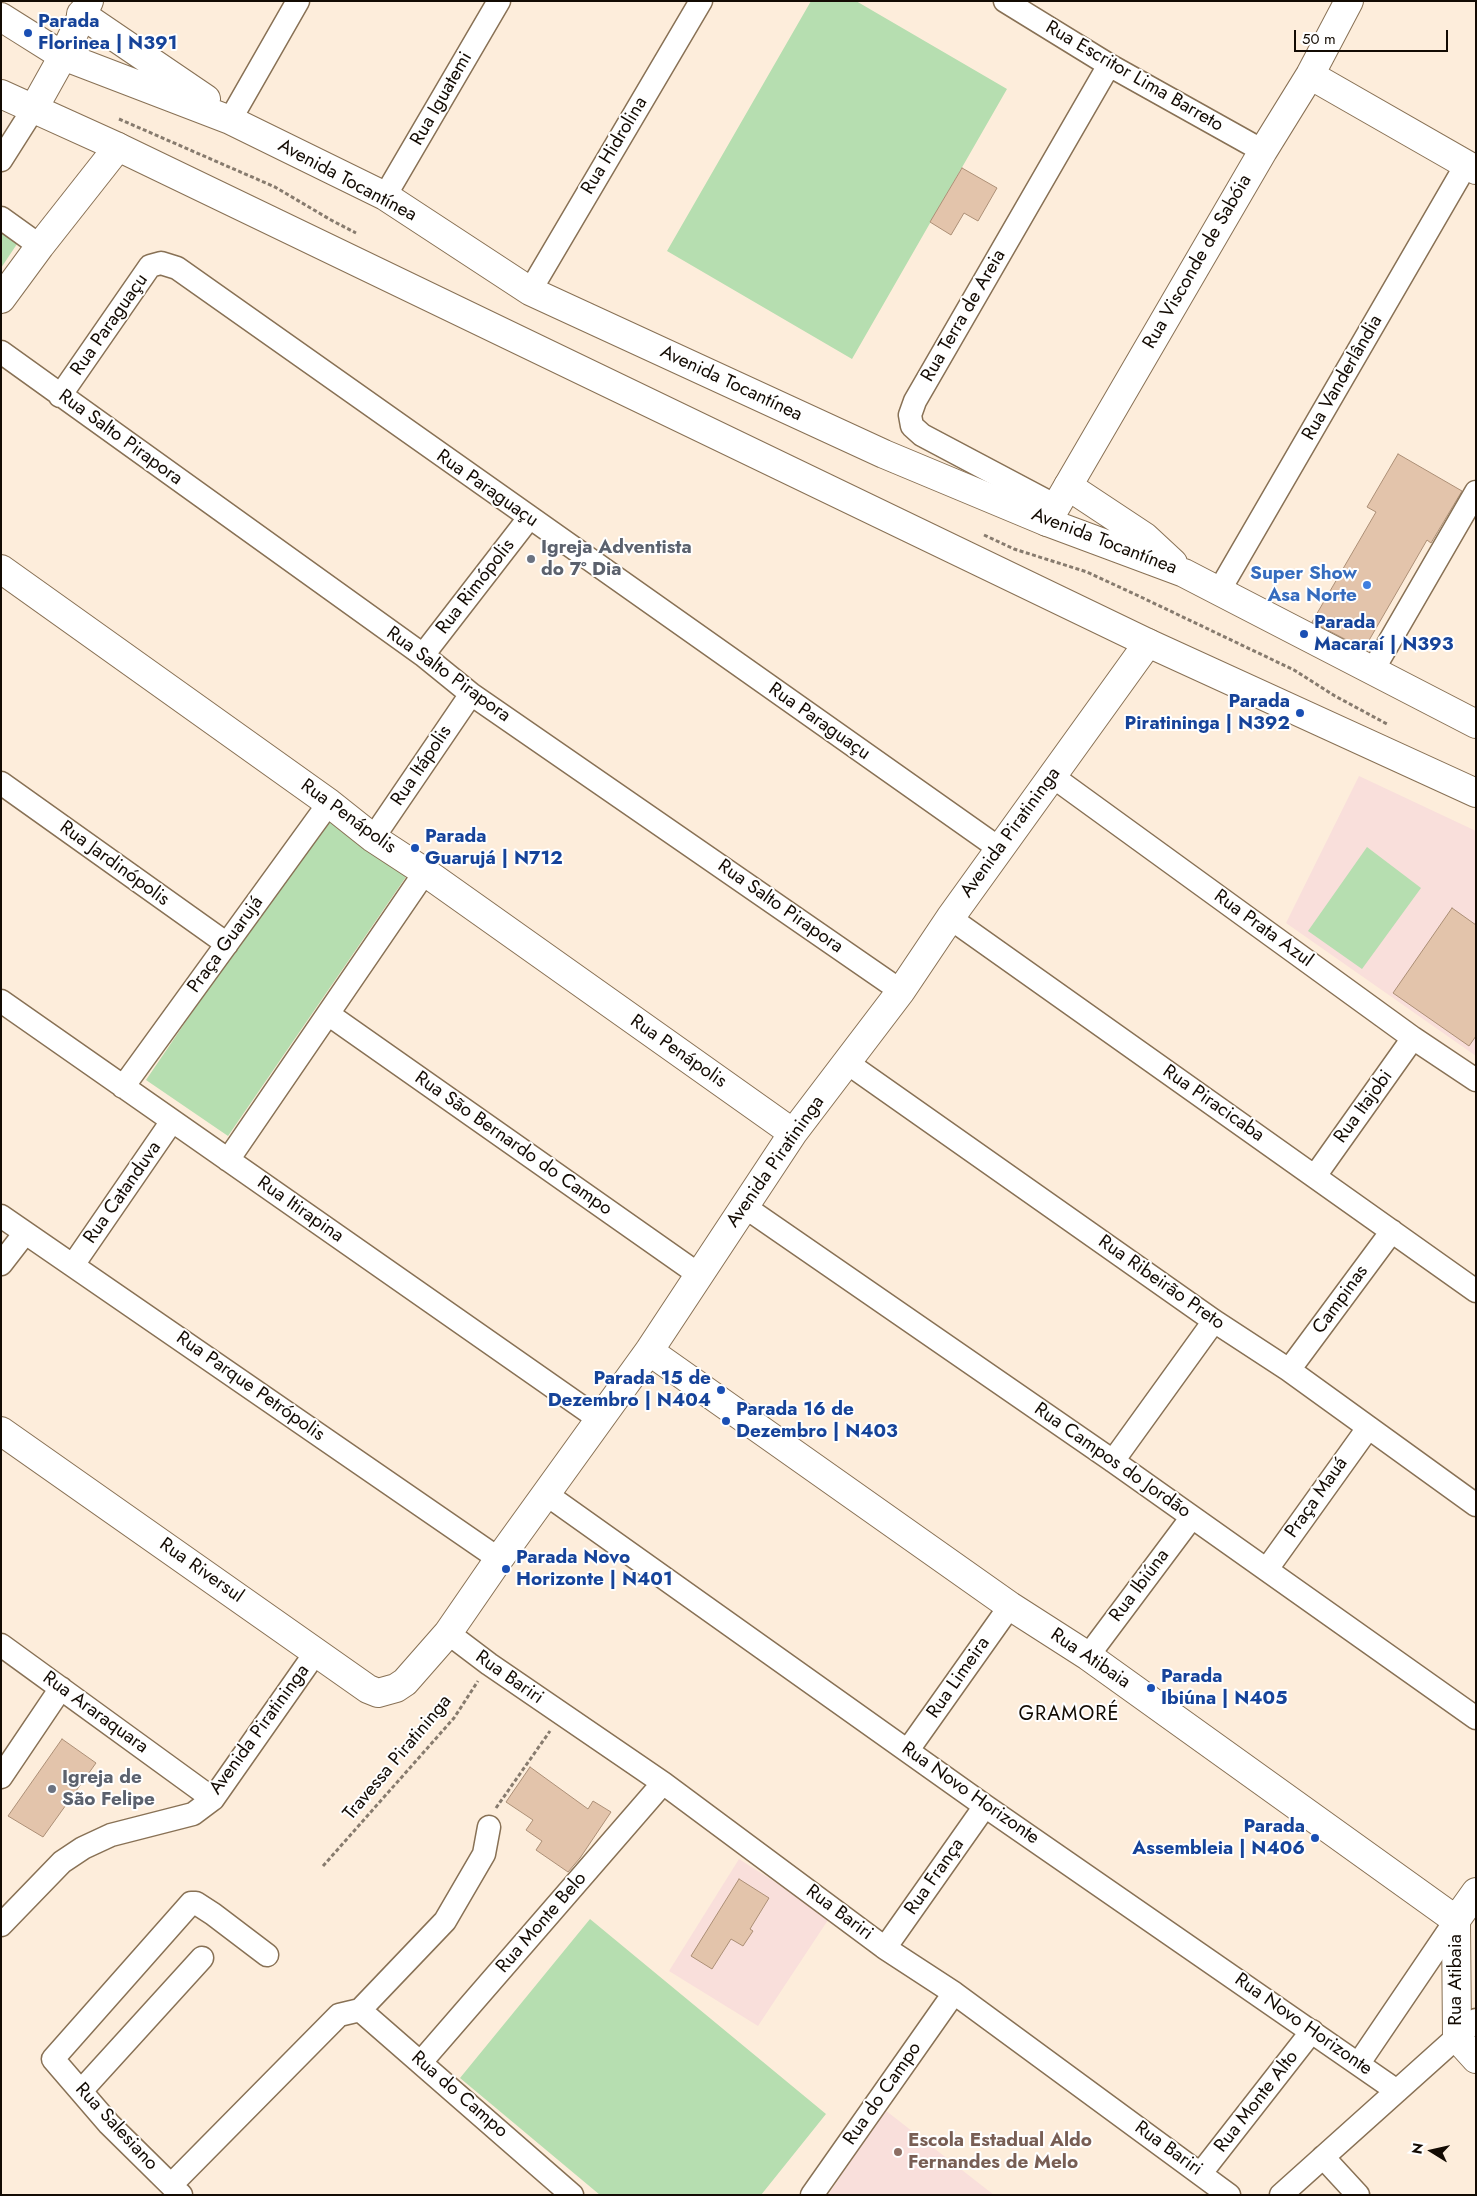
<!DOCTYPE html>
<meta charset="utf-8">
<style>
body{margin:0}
#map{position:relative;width:1477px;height:2196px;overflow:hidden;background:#fdeddb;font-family:Jost,sans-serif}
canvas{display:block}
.frame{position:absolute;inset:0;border:2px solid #130b03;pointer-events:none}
.north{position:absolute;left:1407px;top:2126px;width:50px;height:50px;-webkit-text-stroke:4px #fff;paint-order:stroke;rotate:280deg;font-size:14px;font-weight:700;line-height:20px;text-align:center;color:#130b03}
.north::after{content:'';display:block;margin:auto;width:18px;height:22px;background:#130b03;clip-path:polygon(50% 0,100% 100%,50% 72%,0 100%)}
.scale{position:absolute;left:1294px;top:30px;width:154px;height:22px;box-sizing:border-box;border:2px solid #130b03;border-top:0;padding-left:6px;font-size:15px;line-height:18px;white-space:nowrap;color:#130b03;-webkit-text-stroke:4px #fff;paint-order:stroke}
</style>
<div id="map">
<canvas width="1477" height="2196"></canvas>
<div class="frame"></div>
<div class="north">N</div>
<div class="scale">50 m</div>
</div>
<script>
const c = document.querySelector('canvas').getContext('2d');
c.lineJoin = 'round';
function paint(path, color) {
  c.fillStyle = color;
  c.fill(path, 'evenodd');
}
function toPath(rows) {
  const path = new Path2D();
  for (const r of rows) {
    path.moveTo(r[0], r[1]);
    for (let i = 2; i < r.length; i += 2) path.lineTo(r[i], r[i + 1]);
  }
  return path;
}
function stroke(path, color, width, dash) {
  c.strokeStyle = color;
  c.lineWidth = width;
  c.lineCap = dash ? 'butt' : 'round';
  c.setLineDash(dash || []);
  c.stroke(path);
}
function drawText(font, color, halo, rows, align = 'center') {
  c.font = font + ' Jost,sans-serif';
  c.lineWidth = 4;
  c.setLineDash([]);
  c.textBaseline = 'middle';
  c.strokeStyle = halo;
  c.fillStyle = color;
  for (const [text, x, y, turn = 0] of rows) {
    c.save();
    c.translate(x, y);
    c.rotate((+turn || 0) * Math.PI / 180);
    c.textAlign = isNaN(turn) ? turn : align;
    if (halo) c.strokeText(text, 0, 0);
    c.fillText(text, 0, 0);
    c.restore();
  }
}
paint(toPath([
 [1359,776,1476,831,1476,1056,1286,923],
 [739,1859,830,1917,758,2026,669,1971],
 [885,2110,994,2195,828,2195]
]), '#f9dfdb');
paint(toPath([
 [811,1,856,1,1007,89,852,359,667,251],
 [1,230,19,241,1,268],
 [327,814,410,871,228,1136,146,1080],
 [1367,847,1421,888,1362,969,1308,931],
 [590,1919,826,2114,761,2195,600,2195,460,2078]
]), '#b6deb0');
const building = toPath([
 [962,168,997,188,978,221,964,213,951,235,930,222,962,168],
 [1398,454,1462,491,1431,543,1427,540,1364,649,1312,622,1376,512,1367,507,1398,454],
 [1452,908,1476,925,1476,1036,1469,1046,1393,993,1452,908],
 [62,1739,96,1763,43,1837,8,1816,62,1739],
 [530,1767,588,1809,593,1801,611,1812,580,1858,568,1872,536,1850,542,1841,526,1830,533,1820,506,1802,530,1767],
 [739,1879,769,1898,750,1929,753,1931,743,1946,731,1939,712,1969,691,1956,739,1879]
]);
paint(building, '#e3c4ab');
stroke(building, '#ac8f76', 1);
const minor = toPath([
 [1005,1,1109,65,1263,151],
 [230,120,298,1],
 [1,160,34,108],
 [385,196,499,1],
 [1,218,40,246],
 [530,291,701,1],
 [1,352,423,655,471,694,901,991],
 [60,396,150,266,161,263,177,268,1000,849],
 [1056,506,922,435,912,426,910,415,915,401,1109,65],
 [1219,591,1466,165],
 [423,655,529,518],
 [1373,670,1476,492],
 [1052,776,1413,1038,1476,1080],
 [1,783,227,944],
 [373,838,471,694],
 [950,918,1476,1291],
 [1,1001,599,1419],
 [328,1014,698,1274],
 [846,1062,1214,1321,1289,1370,1476,1505],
 [123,1087,329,803],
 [228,1160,425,872],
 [1315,1176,1413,1038],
 [745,1207,1113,1461,1476,1718],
 [1,1216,499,1559],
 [1,1264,25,1233],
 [73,1265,172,1121],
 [1289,1370,1392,1231],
 [1113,1461,1214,1321],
 [546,1494,985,1806,1397,2091],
 [1267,1569,1368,1428],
 [448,1633,489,1664,663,1783,885,1948,954,1993,1229,2195],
 [1,1645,213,1799],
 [1088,1656,1192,1517],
 [908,1750,1010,1606],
 [1,1777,61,1688],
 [1,1925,62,1862,83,1848,111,1835,193,1814,213,1799,316,1652],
 [885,1948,985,1806],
 [360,2010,445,1921,484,1854,489,1827],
 [421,2062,663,1783],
 [1359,2063,1456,1920],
 [81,2091,202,1958],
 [1323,2157,1358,2195],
 [1201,2173,1312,2031],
 [171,2185,339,2015,360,2010,572,2195],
 [181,2195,109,2124,53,2059,191,1903,196,1903,213,1914,267,1955],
 [812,2195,954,1993],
 [1281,2195,1476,2020]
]);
const tertiary = toPath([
 [1310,75,1476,170],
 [34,108,63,56,89,1],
 [1,299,40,246,118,147],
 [1047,522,1263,151,1310,75,1349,1],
 [1,569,329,803,373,838,425,872,793,1133],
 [649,1351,1010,1606,1088,1656,1456,1920],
 [1,1431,368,1689,378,1693,396,1688,405,1682,448,1633,499,1559,649,1351,793,1133,901,991,950,918,1148,643],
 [1456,1920,1457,2038,1476,2059],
 [1456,1920,1476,1892]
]);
const primary = toPath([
 [81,14,206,99],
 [1,17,63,56,230,120,385,196,530,291,884,454,1047,522,1184,573,1476,724],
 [1,94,118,147,1148,643,1476,793],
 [1068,486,1145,537,1173,563]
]);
stroke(minor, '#887155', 25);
stroke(tertiary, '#887155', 30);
stroke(primary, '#887155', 30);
stroke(toPath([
 [119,119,275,187,331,220,356,233],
 [984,535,1014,549,1087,572,1143,598,1294,670,1335,696,1387,724],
 [496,1808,550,1731],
 [323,1866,454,1718,478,1681]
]), '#877b6e', 3, [4, 2.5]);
stroke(minor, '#fff', 22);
stroke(tertiary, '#fff', 28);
stroke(primary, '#fff', 28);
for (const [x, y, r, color] of [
 [28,33,5,"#1a4fb4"],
 [531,559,5,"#6b7280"],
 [1367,585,5,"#3f7fe0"],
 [1304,634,5,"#1a4fb4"],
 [1300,713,5,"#1a4fb4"],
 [415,848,5,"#1a4fb4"],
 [721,1390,5,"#1a4fb4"],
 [726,1421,5,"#1a4fb4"],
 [506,1569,5,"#1a4fb4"],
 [1151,1688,5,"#1a4fb4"],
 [52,1789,5,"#6b7280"],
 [1315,1838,5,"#1a4fb4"],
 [898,2152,5,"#8d6e63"]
]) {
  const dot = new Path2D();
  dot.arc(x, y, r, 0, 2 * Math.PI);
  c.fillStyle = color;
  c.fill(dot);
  stroke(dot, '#fff', 2);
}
drawText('bold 19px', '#164399', '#fff', [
 ["Parada",38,22],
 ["Florinea | N391",38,44],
 ["Parada",1314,623],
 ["Macaraí | N393",1314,645],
 ["Parada",1290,702,"right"],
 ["Piratininga | N392",1290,724,"right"],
 ["Parada",425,837],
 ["Guarujá | N712",425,859],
 ["Parada 15 de",711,1379,"right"],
 ["Dezembro | N404",711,1401,"right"],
 ["Parada 16 de",736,1410],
 ["Dezembro | N403",736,1432],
 ["Parada Novo",516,1558],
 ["Horizonte | N401",516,1580],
 ["Parada",1161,1677],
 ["Ibiúna | N405",1161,1699],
 ["Parada",1305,1827,"right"],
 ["Assembleia | N406",1305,1849,"right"]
], 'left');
drawText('19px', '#130b03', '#fff', [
 ["Rua Escritor Lima Barreto",1134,77,30],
 ["Rua Iguatemi",442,99,-60],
 ["Rua Hidrolina",615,146,-59],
 ["Avenida Tocantínea",347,181,28],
 ["Rua Visconde de Sabóia",1198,262,-60],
 ["Rua Terra de Areia",964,316,-60],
 ["Rua Paraguaçu",110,325,-55],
 ["Rua Vanderlândia",1343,378,-60],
 ["Avenida Tocantínea",731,384,25],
 ["Rua Salto Pirapora",120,438,36],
 ["Rua Paraguaçu",487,489,35],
 ["Avenida Tocantínea",1104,542,21],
 ["Rua Rimópolis",476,587,-52],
 ["Rua Salto Pirapora",448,675,36],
 ["Rua Paraguaçu",819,722,35],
 ["Rua Itápolis",422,766,-56],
 ["Rua Penápolis",348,817,36],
 ["Avenida Piratininga",1011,833,-54],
 ["Rua Jardinópolis",114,864,36],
 ["Rua Salto Pirapora",780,907,35],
 ["Rua Prata Azul",1263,929,36],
 ["Praça Guarujá",226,945,-54],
 ["Rua Penápolis",678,1052,35],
 ["Rua Piracicaba",1213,1104,35],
 ["Rua Itajobi",1364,1107,-54],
 ["Rua São Bernardo do Campo",513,1144,35],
 ["Avenida Piratininga",776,1162,-55],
 ["Rua Catanduva",123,1193,-55],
 ["Rua Itirapina",300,1210,35],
 ["Rua Ribeirão Preto",1161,1283,35],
 ["Campinas",1341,1300,-54],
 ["Rua Parque Petrópolis",250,1387,35],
 ["Rua Campos do Jordão",1112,1461,35],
 ["Praça Mauá",1317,1498,-55],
 ["Rua Riversul",201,1571,35],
 ["Rua Ibiúna",1140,1586,-53],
 ["Rua Atibaia",1090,1659,34],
 ["Rua Bariri",509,1678,35],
 ["Rua Limeira",959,1678,-55],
 ["Rua Araraquara",95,1713,36],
 ["Avenida Piratininga",260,1730,-54],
 ["Travessa Piratininga",398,1758,-50],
 ["Rua Novo Horizonte",970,1794,35],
 ["Rua França",935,1877,-55],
 ["Rua Bariri",839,1913,37],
 ["Rua Monte Belo",542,1923,-49],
 ["Rua Atibaia",1456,1980,-90],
 ["Rua Novo Horizonte",1303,2025,35],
 ["Rua do Campo",883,2094,-55],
 ["Rua do Campo",459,2095,41],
 ["Rua Monte Alto",1257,2102,-52],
 ["Rua Salesiano",116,2127,47],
 ["Rua Bariri",1168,2149,36]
]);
drawText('bold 19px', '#5b616d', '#fff', [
 ["Igreja Adventista",541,548],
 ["do 7º Dia",541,570],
 ["Igreja de",62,1778],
 ["São Felipe",62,1800]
], 'left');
drawText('bold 19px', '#366cbe', '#fff', [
 ["Super Show",1357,574],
 ["Asa Norte",1357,596]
], 'right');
drawText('bold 19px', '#785e54', '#fff', [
 ["Escola Estadual Aldo",908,2141],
 ["Fernandes de Melo",908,2163]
], 'left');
c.letterSpacing = '1px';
drawText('20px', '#130b03', '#fff', [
 ["GRAMORÉ",1069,1715]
]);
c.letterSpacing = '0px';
</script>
